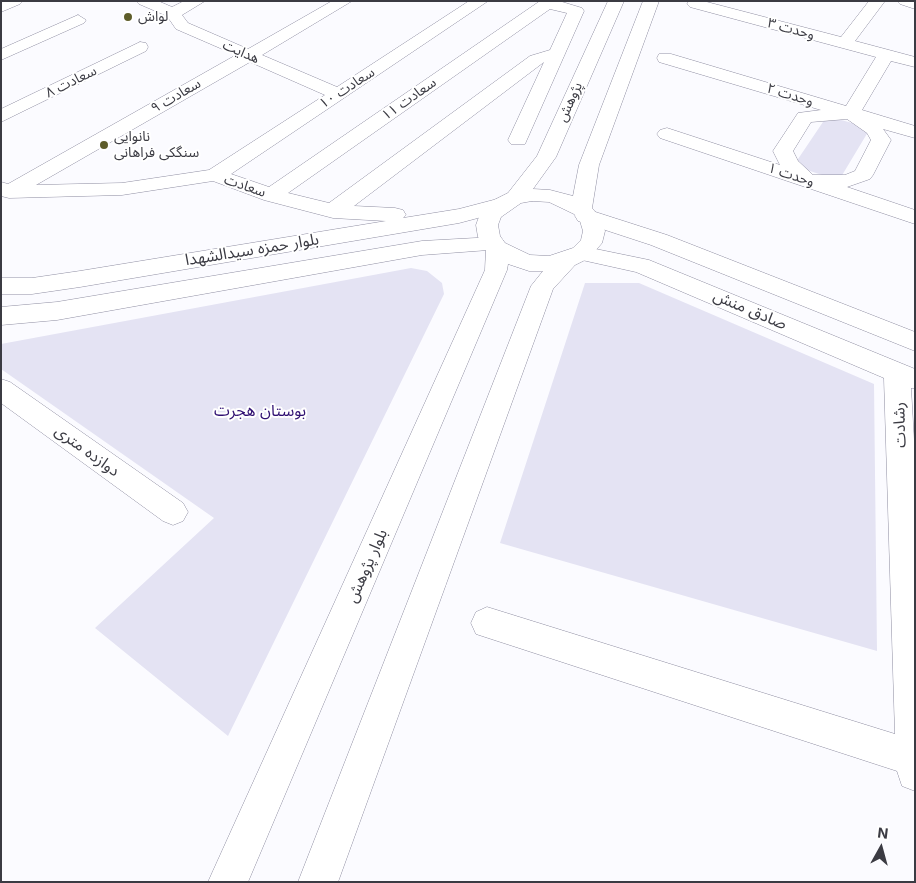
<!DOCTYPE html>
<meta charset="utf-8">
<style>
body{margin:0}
#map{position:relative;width:916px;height:883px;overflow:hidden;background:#fbfbff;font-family:Inter,sans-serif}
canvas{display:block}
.frame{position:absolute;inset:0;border:2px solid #3b3b43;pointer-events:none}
.north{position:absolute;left:856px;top:823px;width:50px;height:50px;-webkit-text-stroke:4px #fff;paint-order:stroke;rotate:7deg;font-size:14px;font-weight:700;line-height:20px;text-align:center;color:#3b3b43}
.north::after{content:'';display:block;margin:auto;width:18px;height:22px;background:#3b3b43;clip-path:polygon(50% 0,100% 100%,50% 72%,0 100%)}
</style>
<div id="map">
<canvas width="916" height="883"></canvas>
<div class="frame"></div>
<div class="north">N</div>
</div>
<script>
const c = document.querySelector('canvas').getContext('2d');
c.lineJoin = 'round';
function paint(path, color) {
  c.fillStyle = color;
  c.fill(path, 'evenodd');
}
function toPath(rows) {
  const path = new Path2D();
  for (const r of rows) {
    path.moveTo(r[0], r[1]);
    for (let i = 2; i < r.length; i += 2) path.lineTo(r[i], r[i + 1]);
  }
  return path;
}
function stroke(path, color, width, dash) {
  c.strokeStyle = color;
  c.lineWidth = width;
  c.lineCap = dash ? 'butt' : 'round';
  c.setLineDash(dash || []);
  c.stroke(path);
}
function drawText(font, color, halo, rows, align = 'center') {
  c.font = font + ' Inter,"Noto Sans Arabic",sans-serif';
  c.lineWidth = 4;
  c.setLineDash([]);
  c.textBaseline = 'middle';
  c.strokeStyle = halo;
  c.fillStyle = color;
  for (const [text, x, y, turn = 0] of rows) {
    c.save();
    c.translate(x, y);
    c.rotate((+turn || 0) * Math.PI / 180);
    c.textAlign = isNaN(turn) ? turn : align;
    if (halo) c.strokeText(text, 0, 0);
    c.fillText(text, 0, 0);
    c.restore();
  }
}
paint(toPath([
 [834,118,863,126,868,132,841,177,831,178,801,168,796,162,825,119],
 [411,268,427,271,442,283,444,294,228,736,95,628,214,518,1,369,1,344],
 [585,283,639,283,874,384,877,651,500,543]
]), '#e4e3f3');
const minor = toPath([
 [1,1,23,1,20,4,1,12,1,1],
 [136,1,158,1,172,7,184,1,205,1,182,15,188,23,248,49,332,1,352,1,262,55,337,87,469,1,488,1,231,174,269,187,540,1,559,1,582,8,584,11,525,144,511,144,508,140,544,62,354,206,395,208,403,210,406,215,403,218,459,209,501,198,508,200,512,205,508,210,459,223,80,287,32,294,1,294,1,278,32,278,80,271,386,221,333,218,264,200,213,181,122,195,9,198,1,196,1,182,8,184,236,55,176,29,167,16,139,4,136,1],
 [550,9,567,13,550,50,530,56,329,203,288,193,550,9],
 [250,62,325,95,209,170,122,183,36,185,250,62],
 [689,1,703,1,841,37,869,1,885,1,855,41,915,57,915,67,891,61,862,110,915,126,915,138,883,129,891,140,873,175,870,179,847,187,915,210,915,224,660,138,657,134,660,130,667,128,780,165,773,151,798,113,821,110,659,62,657,58,659,54,671,54,846,106,876,57,690,7,687,4,689,1],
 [847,119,867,133,871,140,855,171,845,175,813,175,798,161,793,151,811,122,847,119],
 [897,1,915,1,915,9,900,4,897,1],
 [78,15,86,20,84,23,1,60,1,49,78,15],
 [140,42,146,43,148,47,146,51,1,122,1,109,140,42],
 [586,209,667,235,915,332,915,351,651,245,578,221,575,216,578,211,586,209],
 [494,237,502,239,505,244,502,249,422,255,57,320,1,325,1,307,57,302,422,241,494,237],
 [581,246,649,260,915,369,915,388,911,388,915,457,915,791,902,786,897,771,476,634,471,623,476,612,487,607,895,734,884,378,636,272,573,258,570,253,573,248,581,246],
 [1,379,10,382,183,503,188,512,183,521,173,525,163,521,1,403,1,379]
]);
const major = toPath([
 [608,1,624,1,556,157,533,189,550,190,573,196,579,165,643,1,659,1,599,165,592,208,601,219,605,231,602,243,589,258,575,265,553,289,338,882,298,882,531,286,543,271,529,271,508,264,507,270,248,882,208,882,485,270,486,249,478,237,476,225,480,214,494,200,508,193,537,156,608,1],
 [532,201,549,202,574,214,580,221,583,231,581,240,573,248,549,256,530,255,505,243,500,236,498,225,501,217,521,203,532,201]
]);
stroke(minor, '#8f8ea2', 1);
stroke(major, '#8f8ea2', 1);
paint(minor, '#fff');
paint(major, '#fff');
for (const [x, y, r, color] of [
 [128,17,5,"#5e5d2a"],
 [104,145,5,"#5e5d2a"]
]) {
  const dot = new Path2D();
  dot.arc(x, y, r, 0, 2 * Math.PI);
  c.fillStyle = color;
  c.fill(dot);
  stroke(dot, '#fff', 2);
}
drawText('14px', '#3b3b43', '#fff', [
 ["لواش",138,17],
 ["نانوایی",114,137],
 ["سنگکی فراهانی",114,153]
], 'left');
drawText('14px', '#3b3b43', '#fff', [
 ["وحدت ۳",791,29,15],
 ["هدایت",241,52,24],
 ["سعادت ۸",71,82,-26],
 ["سعادت ۱۰",347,88,-33],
 ["وحدت ۲",790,95,17],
 ["سعادت ۹",176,96,-30],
 ["سعادت ۱۱",409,99,-35],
 ["پژوهش",570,102,-66],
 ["وحدت ۱",791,175,18],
 ["سعادت",245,186,19]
]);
drawText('16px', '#3b3b43', '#fff', [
 ["بلوار حمزه سیدالشهدا",252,250,-9],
 ["صادق منش",750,310,23],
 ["رشادت",900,425,-92],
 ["دوازده متری",87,451,36],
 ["بلوار پژوهش",367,566,-66]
]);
drawText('16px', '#301072', '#fff', [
 ["بوستان هجرت",260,411]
]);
</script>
